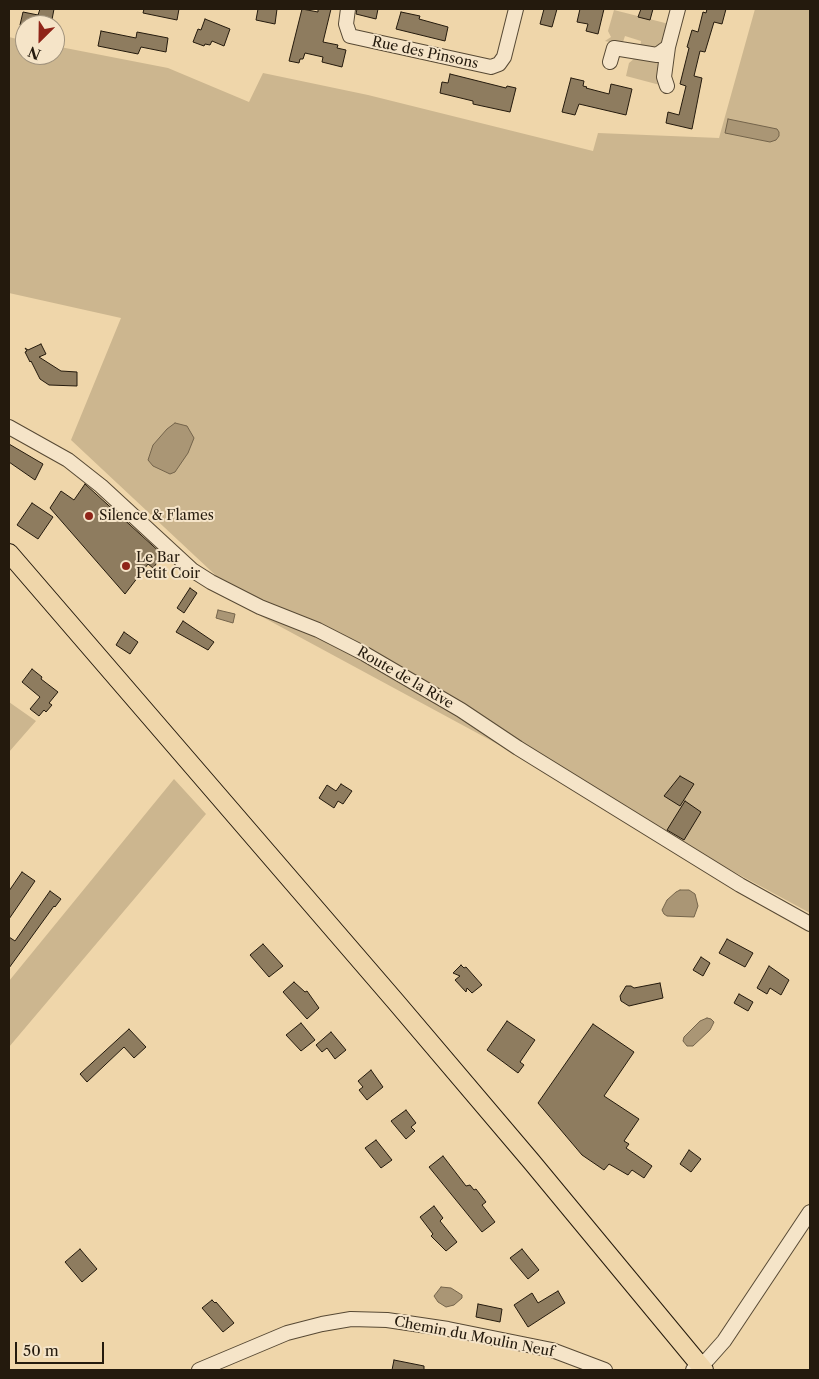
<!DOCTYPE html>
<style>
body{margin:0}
#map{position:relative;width:819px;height:1379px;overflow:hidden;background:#efd6aa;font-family:"Libre Caslon Text",serif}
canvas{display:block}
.frame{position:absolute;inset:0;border:10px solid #241a0d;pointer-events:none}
.north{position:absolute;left:15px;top:15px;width:50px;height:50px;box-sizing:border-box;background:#f5e4c8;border:1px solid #a1937d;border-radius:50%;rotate:203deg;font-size:14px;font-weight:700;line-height:20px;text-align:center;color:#241a0d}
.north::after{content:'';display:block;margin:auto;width:18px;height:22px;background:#8f2418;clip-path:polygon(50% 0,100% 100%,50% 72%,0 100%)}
.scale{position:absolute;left:15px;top:1342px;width:89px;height:22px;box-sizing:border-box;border:2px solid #241a0d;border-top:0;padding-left:6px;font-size:15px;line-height:18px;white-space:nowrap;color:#241a0d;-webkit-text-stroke:4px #f5e4c8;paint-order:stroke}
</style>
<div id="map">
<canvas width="819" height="1379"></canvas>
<div class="frame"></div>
<div class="north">N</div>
<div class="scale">50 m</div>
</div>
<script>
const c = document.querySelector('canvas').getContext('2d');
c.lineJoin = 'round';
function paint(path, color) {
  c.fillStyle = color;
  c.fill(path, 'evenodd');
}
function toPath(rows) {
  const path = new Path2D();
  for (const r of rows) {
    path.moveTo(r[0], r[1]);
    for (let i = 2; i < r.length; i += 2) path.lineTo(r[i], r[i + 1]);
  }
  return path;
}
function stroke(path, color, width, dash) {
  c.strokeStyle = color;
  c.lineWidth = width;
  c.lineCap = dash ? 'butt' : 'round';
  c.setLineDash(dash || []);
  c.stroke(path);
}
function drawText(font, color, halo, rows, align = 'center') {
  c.font = font + ' "Libre Caslon Text",serif';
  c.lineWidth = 4;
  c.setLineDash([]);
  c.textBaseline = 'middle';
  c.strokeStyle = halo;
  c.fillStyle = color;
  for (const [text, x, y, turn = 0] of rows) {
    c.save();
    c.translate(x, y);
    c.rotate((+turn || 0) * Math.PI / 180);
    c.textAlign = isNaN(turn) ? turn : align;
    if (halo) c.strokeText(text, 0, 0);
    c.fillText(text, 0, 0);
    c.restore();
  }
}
paint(toPath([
 [755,9,810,9,810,913,257,614,71,440,121,318,9,293,9,37,25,41,25,55,55,55,55,46,168,68,249,102,263,73,368,95,593,151,598,133,719,138],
 [614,10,669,24,664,42,659,48,640,49,641,41,625,36,622,45,605,41,611,37,608,31],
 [635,58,655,59,660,62,660,85,626,76,629,63],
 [9,702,36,721,9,752],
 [174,779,206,814,9,1047,9,981]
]), '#ccb68f');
const water = toPath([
 [728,119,777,129,779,132,779,136,776,140,770,142,725,133,728,119],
 [175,423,187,426,194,438,188,453,175,472,170,474,153,466,148,460,153,445,167,429,175,423],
 [218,610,235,614,233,623,216,618,218,610],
 [680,890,689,890,695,894,698,906,694,917,667,916,664,914,662,910,667,900,676,892,680,890],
 [707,1018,711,1019,714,1022,710,1030,693,1046,687,1046,683,1041,684,1037,700,1021,707,1018],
 [441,1287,451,1288,462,1295,462,1298,454,1305,446,1307,438,1302,434,1296,441,1287]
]);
paint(water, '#aa9675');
stroke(water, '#74644b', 1);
const building = toPath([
 [40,9,54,9,51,25,20,25,23,12,38,15,40,9],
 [144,9,179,9,177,20,143,13,144,9],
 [258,9,277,9,275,24,256,20,258,9],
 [302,9,318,12,318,9,331,9,323,42,338,45,337,48,346,50,342,67,322,62,323,57,305,53,303,59,300,59,299,63,289,61,302,9],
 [357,9,378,9,376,19,356,14,357,9],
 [544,9,557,9,552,27,540,24,544,9],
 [580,9,604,9,598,34,586,31,588,24,577,22,580,9],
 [641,9,653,9,650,20,638,17,641,9],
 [707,9,726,9,722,24,714,22,705,52,700,51,694,76,702,78,692,129,666,123,668,112,679,115,686,86,680,84,689,48,687,47,692,30,698,32,703,12,706,13,707,9],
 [401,12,420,16,419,19,448,27,445,41,396,29,401,12],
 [205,19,230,29,224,46,212,41,210,45,205,44,204,46,193,42,198,29,201,30,205,19],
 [101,31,136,38,137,32,168,38,166,52,141,47,138,54,98,46,101,31],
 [450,74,506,88,507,86,516,88,510,112,473,104,473,101,440,93,442,82,448,83,450,74],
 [571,78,584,81,583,86,587,87,586,88,609,94,611,84,632,89,626,115,579,104,575,115,562,112,571,78],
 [41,344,46,354,39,357,61,371,77,372,77,386,49,385,40,379,31,361,30,362,25,352,27,351,25,348,28,350,41,344],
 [9,444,43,464,35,480,9,462,9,444],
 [85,484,163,555,153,568,148,564,125,594,50,508,61,491,74,500,85,484],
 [32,503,53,517,38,539,17,525,32,503],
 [190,588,197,593,184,613,177,608,190,588],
 [183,621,214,642,208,650,176,632,183,621],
 [124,632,138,642,130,654,116,645,124,632],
 [32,669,42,677,41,679,58,692,49,703,52,705,46,712,44,710,39,716,30,709,40,697,22,682,32,669],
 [680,776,694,784,680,806,664,796,680,776],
 [341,784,352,791,343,804,338,801,334,808,319,798,327,785,336,791,341,784],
 [685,801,701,812,684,840,667,830,685,801],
 [22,872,35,881,9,919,9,891,22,872],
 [50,891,61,899,55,907,54,906,9,968,9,937,15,941,50,891],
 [727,939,753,953,745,967,719,953,727,939],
 [263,944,283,966,269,977,250,955,263,944],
 [701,957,710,963,703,976,693,970,701,957],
 [461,965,464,968,466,967,482,985,472,993,467,988,466,992,455,980,460,976,453,973,461,965],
 [769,966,789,980,781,995,770,988,767,994,757,988,769,966],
 [294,982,305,992,307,991,319,1008,307,1019,283,992,294,982],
 [660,983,663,998,629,1006,621,1001,620,996,626,986,631,986,634,988,660,983],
 [739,994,753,1002,748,1011,734,1003,739,994],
 [507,1021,535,1040,520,1062,524,1065,518,1073,487,1050,507,1021],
 [301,1023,315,1040,301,1051,286,1035,301,1023],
 [593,1024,634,1052,604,1096,639,1119,624,1141,629,1144,626,1148,652,1166,644,1178,632,1170,628,1175,609,1164,604,1170,582,1155,538,1103,593,1024],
 [129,1029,146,1047,134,1058,124,1047,87,1082,80,1074,129,1029],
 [331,1032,346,1050,335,1059,327,1048,322,1052,316,1045,331,1032],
 [371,1070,383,1087,367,1100,359,1090,363,1087,358,1081,371,1070],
 [406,1110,416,1123,411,1127,415,1131,406,1139,391,1121,406,1110],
 [376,1140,392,1160,381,1168,365,1148,376,1140],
 [689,1150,701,1159,691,1172,680,1164,689,1150],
 [443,1156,466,1186,470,1185,474,1190,476,1189,486,1202,482,1205,495,1222,482,1232,429,1167,443,1156],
 [434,1206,443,1218,440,1221,457,1242,446,1251,431,1236,433,1234,420,1217,434,1206],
 [80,1249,97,1269,82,1282,65,1262,80,1249],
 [522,1249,539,1270,528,1279,510,1258,522,1249],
 [558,1291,565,1303,528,1327,514,1305,532,1293,538,1303,558,1291],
 [212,1300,215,1303,216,1302,234,1323,223,1332,202,1308,212,1300],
 [478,1304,502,1309,500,1322,476,1317,478,1304],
 [394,1360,424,1366,424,1370,392,1370,394,1360]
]);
paint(building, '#8e7c5f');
stroke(building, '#241a0d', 1);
const minor = toPath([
 [348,9,346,24,350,36,491,67,499,64,504,57,516,9],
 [610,62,614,48,657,55,668,47,678,9],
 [667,86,664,77,668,47],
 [9,427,68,460,101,486,192,570,211,582,260,607,318,630,365,654,461,710,518,748,740,885,810,924],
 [199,1370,287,1333,322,1324,351,1319,387,1320,448,1329,552,1350,605,1370],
 [693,1370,708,1359,724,1341,810,1212]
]);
const major = toPath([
 [9,553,396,1002,531,1161,704,1370]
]);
stroke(minor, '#574934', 16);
stroke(major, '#241a0d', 20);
stroke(minor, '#f5e4c8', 14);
stroke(major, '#efd6aa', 18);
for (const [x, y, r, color] of [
 [89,516,5,"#8f2418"],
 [126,566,5,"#8f2418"]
]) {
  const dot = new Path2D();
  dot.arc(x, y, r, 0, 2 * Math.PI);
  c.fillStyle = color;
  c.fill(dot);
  stroke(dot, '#f5e4c8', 2);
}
drawText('14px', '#241a0d', '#f5e4c8', [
 ["Rue des Pinsons",425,53,12],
 ["Route de la Rive",405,678,30],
 ["Chemin du Moulin Neuf",474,1337,11]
]);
drawText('14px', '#241a0d', '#f5e4c8', [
 ["Silence & Flames",99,516],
 ["Le Bar",136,558],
 ["Petit Coir",136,574]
], 'left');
</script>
